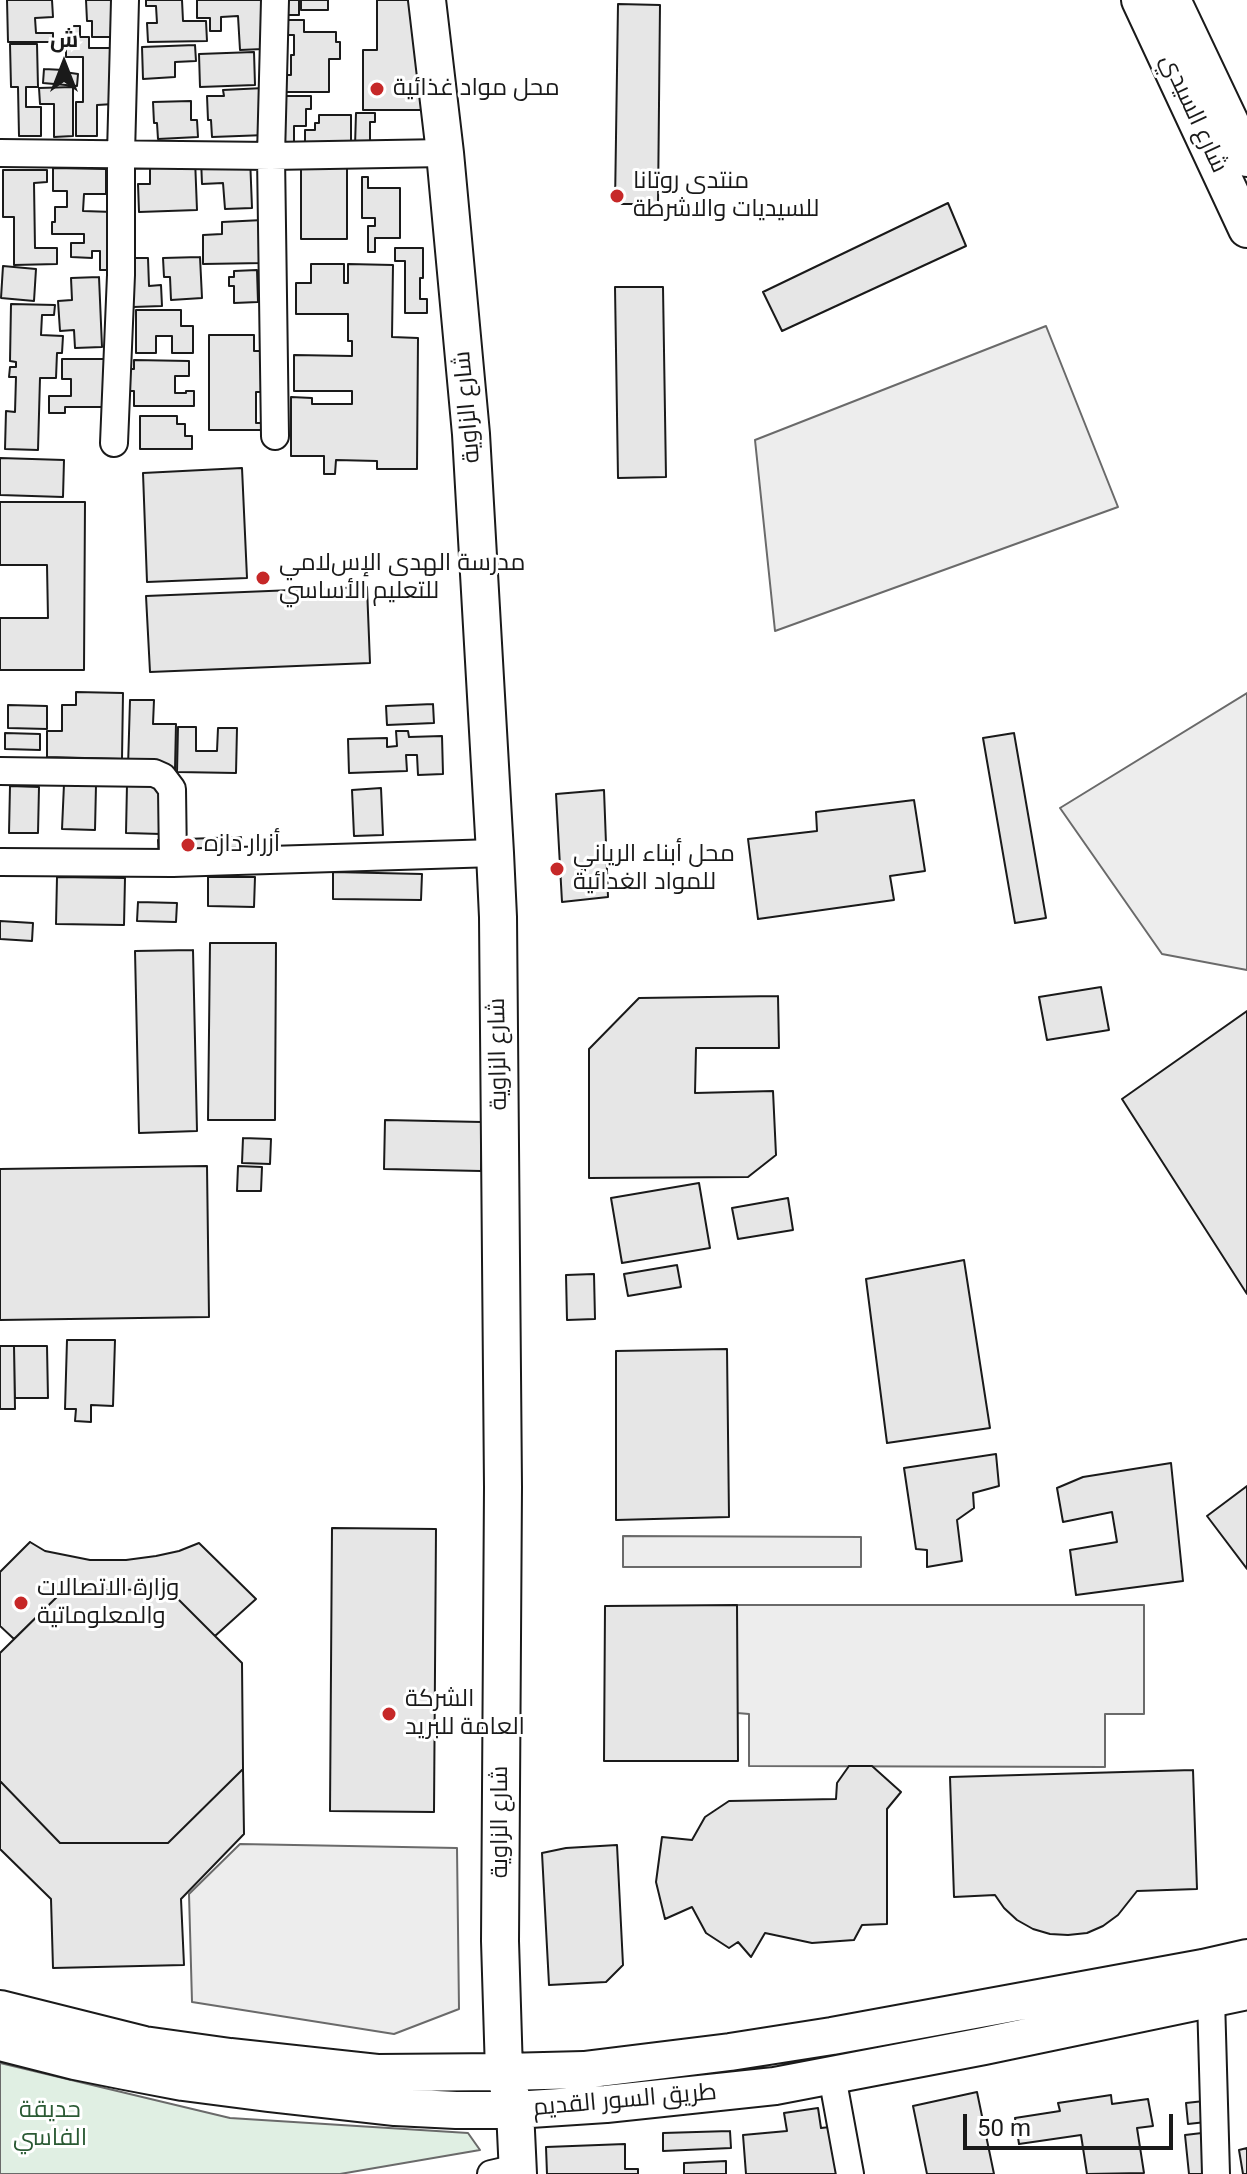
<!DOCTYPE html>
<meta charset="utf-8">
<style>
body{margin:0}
#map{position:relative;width:1247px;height:2174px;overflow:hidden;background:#fff;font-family:Roboto,Cairo,sans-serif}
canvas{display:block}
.north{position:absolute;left:24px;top:24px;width:80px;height:80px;-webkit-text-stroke:6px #fff;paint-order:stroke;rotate:0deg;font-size:22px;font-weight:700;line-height:32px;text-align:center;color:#1a1a1a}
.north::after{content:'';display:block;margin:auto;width:28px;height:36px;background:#1a1a1a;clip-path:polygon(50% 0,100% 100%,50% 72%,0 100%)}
.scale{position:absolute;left:963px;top:2114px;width:210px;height:36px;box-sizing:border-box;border:4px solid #1a1a1a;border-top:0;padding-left:10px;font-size:24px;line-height:28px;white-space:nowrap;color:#1a1a1a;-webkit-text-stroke:6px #fff;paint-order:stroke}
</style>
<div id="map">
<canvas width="1247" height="2174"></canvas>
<div class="north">ش</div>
<div class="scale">50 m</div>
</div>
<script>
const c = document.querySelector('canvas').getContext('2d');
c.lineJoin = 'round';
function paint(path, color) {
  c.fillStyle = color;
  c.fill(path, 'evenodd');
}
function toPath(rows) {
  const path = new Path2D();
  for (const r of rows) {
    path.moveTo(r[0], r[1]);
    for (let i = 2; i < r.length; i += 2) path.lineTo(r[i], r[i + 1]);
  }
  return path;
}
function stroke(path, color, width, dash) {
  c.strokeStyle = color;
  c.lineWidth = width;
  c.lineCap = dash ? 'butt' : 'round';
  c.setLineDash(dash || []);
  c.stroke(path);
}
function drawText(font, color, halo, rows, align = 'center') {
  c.font = font + ' Roboto,Cairo,sans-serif';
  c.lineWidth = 6;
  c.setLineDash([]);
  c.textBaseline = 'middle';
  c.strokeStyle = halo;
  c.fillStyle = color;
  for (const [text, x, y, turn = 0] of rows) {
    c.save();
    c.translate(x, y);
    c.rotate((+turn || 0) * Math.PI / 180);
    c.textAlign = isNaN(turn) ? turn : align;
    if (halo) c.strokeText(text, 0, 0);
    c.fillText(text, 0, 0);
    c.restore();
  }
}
const green = toPath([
 [0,2063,230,2118,468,2133,480,2150,340,2174,0,2174,0,2063]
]);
paint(green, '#e0efe3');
stroke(green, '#6a6a6a', 2);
const parking = toPath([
 [1046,326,1118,507,775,631,755,440,1046,326],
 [1247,693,1247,970,1162,954,1060,808,1247,693],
 [623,1536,861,1537,861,1567,623,1567,623,1536],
 [737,1605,1144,1605,1144,1714,1105,1714,1105,1767,749,1766,749,1714,737,1713,737,1605],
 [240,1844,457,1848,459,2009,394,2034,192,2002,189,1894,240,1844]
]);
paint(parking, '#ededed');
stroke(parking, '#6a6a6a', 2);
const building = toPath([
 [7,0,52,0,53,17,35,18,36,33,53,33,53,42,8,42,7,0],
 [86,0,119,0,119,37,92,37,92,21,87,21,86,0],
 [146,0,182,0,183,21,206,21,207,41,148,42,147,23,157,23,156,6,146,6,146,0],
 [197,0,262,0,263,49,240,50,238,16,221,17,221,31,210,31,210,18,197,18,197,0],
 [284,0,299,0,299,15,284,15,284,0],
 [301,0,328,0,328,10,301,10,301,0],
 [377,0,425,0,425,110,363,110,363,50,377,50,377,0],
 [618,4,660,5,658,204,615,204,618,4],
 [284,20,304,20,304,32,336,32,336,42,340,42,340,59,329,59,329,92,280,92,280,75,291,75,291,55,294,55,294,35,284,35,284,20],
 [66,26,80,26,80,37,89,37,89,48,113,48,114,104,97,105,97,136,76,136,76,102,83,102,83,57,66,57,66,26],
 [10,44,37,44,38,87,26,87,26,107,41,107,41,136,19,136,18,87,11,87,10,44],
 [195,45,196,61,175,62,175,77,143,79,142,47,195,45],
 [254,52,255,85,200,87,199,54,254,52],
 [44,69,64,70,64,72,78,74,77,86,43,83,44,69],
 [73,87,73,136,54,137,54,104,40,104,39,88,73,87],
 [264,88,266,135,212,137,211,120,208,120,207,96,224,96,223,90,264,88],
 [281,96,311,96,311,109,306,109,306,126,294,126,294,143,281,143,281,96],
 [191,101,191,120,197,120,198,137,158,139,157,123,154,123,153,102,191,101],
 [356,113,375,113,375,122,370,122,370,146,355,146,356,113],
 [319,115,351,115,351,148,305,148,305,130,315,130,315,123,319,123,319,115],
 [250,157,252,208,225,209,223,183,202,184,201,159,250,157],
 [195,159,197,210,139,212,138,184,150,184,150,161,195,159],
 [301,163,347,163,347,239,301,239,301,163],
 [53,168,106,169,106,194,84,194,83,211,113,212,118,270,100,270,100,251,92,251,92,258,71,257,71,243,84,243,84,234,52,234,52,222,55,222,55,207,67,207,67,191,53,191,53,168],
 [3,170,47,170,47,182,34,183,35,248,57,248,57,264,14,265,14,217,3,217,3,170],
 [362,177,368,177,368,188,400,188,400,238,375,238,375,252,368,252,368,226,375,226,375,218,362,218,362,177],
 [948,203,966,246,782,331,763,292,948,203],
 [263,220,264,263,203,264,203,235,222,234,222,222,263,220],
 [395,248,423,248,423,278,420,278,420,299,427,299,427,313,405,313,405,261,395,261,395,248],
 [200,257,202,298,171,300,170,277,164,277,163,258,200,257],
 [131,258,148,258,149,286,161,285,162,306,133,307,131,258],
 [311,264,344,264,344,283,348,283,348,264,393,265,392,337,418,338,417,469,377,469,377,461,336,460,335,474,324,474,324,456,291,456,291,397,312,398,312,404,352,404,352,391,294,391,294,355,352,356,352,341,348,341,348,314,296,314,296,283,311,283,311,264],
 [3,266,36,269,34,301,1,298,3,266],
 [257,270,258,302,234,303,234,286,229,286,229,277,234,277,234,271,257,270],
 [99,277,102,347,75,348,74,330,60,331,58,301,72,300,71,278,99,277],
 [615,287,663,287,666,477,618,478,615,287],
 [11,304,55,305,54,315,42,315,41,335,63,336,62,353,57,353,56,378,40,378,38,450,5,449,6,411,15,412,16,377,9,377,10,367,16,367,16,362,10,361,11,304],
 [136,310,181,310,181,326,193,326,193,353,172,353,172,336,156,336,156,353,136,353,136,310],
 [209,335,254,335,254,351,265,351,272,392,256,392,256,423,266,423,266,430,209,430,209,335],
 [62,359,104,359,104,407,65,407,65,413,49,413,49,396,71,396,71,379,62,379,62,359],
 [134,360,189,361,189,376,175,376,175,393,186,393,186,391,194,391,194,406,134,406,134,391,127,391,127,369,134,369,134,360],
 [140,416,177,416,177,424,185,424,185,436,192,436,192,449,140,449,140,416],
 [0,458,64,460,63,497,0,495,0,458],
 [242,468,247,578,147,582,143,473,242,468],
 [0,502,85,502,84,670,0,670,0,618,48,618,47,565,0,565,0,502],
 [367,587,370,663,150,672,146,596,367,587],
 [76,692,123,693,122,759,47,757,47,731,62,731,62,705,76,705,76,692],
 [130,700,154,700,153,724,176,724,175,769,128,767,130,700],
 [433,704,434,723,387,725,386,706,433,704],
 [8,705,47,706,47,729,8,728,8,705],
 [178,727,196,727,196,751,217,751,218,728,237,728,236,773,177,772,178,727],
 [396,731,408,731,409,737,442,736,443,774,418,775,417,755,406,755,407,771,349,773,348,739,387,738,387,747,397,746,396,731],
 [5,733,40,734,40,750,5,749,5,733],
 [1014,733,1046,918,1015,923,983,738,1014,733],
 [64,784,96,785,95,830,62,829,64,784],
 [127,784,162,784,161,834,126,833,127,784],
 [10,786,39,787,38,833,9,833,10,786],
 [381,788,383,835,354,836,352,790,381,788],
 [604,790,608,897,562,902,556,794,604,790],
 [914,800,925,871,890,876,894,900,758,919,748,839,817,831,816,812,914,800],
 [241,837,242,856,159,859,158,840,241,837],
 [333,872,422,874,421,900,333,899,333,872],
 [57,877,125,878,124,925,56,924,57,877],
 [208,877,255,877,254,907,208,906,208,877],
 [138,902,177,903,176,922,137,921,138,902],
 [0,921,33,923,32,941,0,939,0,921],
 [210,943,276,943,275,1120,208,1120,210,943],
 [193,950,197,1131,139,1133,135,951,193,950],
 [1101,987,1109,1030,1047,1040,1039,997,1101,987],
 [778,996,779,1048,696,1048,695,1093,773,1091,776,1155,748,1177,589,1178,589,1049,639,998,778,996],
 [1247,1011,1247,1294,1122,1099,1247,1011],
 [385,1120,482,1122,481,1171,384,1169,385,1120],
 [243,1138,271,1139,270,1164,242,1163,243,1138],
 [207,1166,209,1317,0,1320,0,1169,207,1166],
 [238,1166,262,1167,261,1191,237,1191,238,1166],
 [699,1183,710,1248,622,1263,611,1198,699,1183],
 [788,1198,793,1230,738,1239,732,1208,788,1198],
 [964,1260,990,1428,887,1443,866,1279,964,1260],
 [677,1265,681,1287,628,1296,624,1274,677,1265],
 [594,1274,595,1319,567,1320,566,1275,594,1274],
 [67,1340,115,1340,113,1406,91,1405,91,1422,75,1421,76,1409,65,1409,67,1340],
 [0,1346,14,1346,15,1409,0,1409,0,1346],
 [14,1346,47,1346,48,1398,15,1398,14,1346],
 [727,1349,729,1517,616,1520,616,1351,727,1349],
 [996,1454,999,1486,973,1493,974,1508,957,1520,962,1561,927,1567,927,1550,916,1549,904,1468,996,1454],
 [1171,1463,1183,1581,1076,1595,1070,1550,1117,1542,1112,1512,1063,1522,1057,1488,1083,1477,1171,1463],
 [1247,1486,1247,1569,1207,1516,1247,1486],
 [332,1528,436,1529,434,1812,330,1811,332,1528],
 [30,1542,45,1551,90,1560,126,1560,156,1556,179,1551,199,1543,256,1599,215,1636,168,1589,63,1591,14,1639,0,1626,0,1572,30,1542],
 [168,1589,242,1663,243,1769,168,1843,60,1843,0,1781,0,1653,63,1591,168,1589],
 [737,1605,738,1761,604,1761,605,1606,737,1605],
 [849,1766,872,1766,901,1792,887,1809,887,1924,862,1925,854,1940,812,1943,765,1933,751,1957,738,1942,729,1948,706,1933,692,1907,665,1919,656,1882,662,1837,692,1840,705,1817,729,1801,836,1799,837,1783,849,1766],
 [243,1769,244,1834,181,1899,184,1965,53,1968,51,1899,0,1849,0,1781,60,1843,168,1843,243,1769],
 [1193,1770,1197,1889,1137,1891,1118,1915,1103,1926,1087,1933,1068,1935,1050,1934,1033,1929,1017,1920,1004,1908,995,1895,954,1897,950,1777,1193,1770],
 [617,1845,623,1965,606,1982,549,1985,542,1853,566,1848,617,1845],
 [977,2092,994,2174,927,2174,913,2106,977,2092],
 [1111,2095,1112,2104,1148,2099,1153,2126,1137,2128,1144,2173,1087,2174,1081,2135,1019,2144,1015,2118,1060,2111,1058,2103,1111,2095],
 [1204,2101,1206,2122,1188,2124,1186,2103,1204,2101],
 [818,2108,821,2128,839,2126,843,2169,836,2170,836,2174,746,2174,743,2135,787,2131,784,2113,818,2108],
 [730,2131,731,2148,663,2151,663,2133,730,2131],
 [1202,2133,1206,2174,1189,2174,1185,2135,1202,2133],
 [625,2144,625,2169,638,2169,638,2174,547,2174,546,2147,625,2144],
 [1247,2148,1247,2174,1243,2174,1239,2150,1247,2148],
 [726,2161,726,2174,684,2174,684,2163,726,2161]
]);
paint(building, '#e6e6e6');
stroke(building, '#1a1a1a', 2);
const minor = toPath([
 [0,153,271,156,445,153],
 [275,436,271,156,275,0],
 [114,443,121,275,121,154,125,0],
 [0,771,154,773,163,777,172,789,173,863],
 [0,862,173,863,495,853],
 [1207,1982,1211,1999,1216,2174],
 [832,2076,850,2174],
 [491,2174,517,2168]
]);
const secondary = toPath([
 [427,0,445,153,471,434,495,853,498,917,503,1487,500,1941,504,2072,515,2110,518,2174],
 [1140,0,1247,229],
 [1172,0,1247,158],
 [0,2009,144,2045,230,2057,377,2073,504,2072,584,2070,730,2052,832,2036,1203,1968,1247,1958],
 [0,2042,75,2061,125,2071,183,2082,268,2093,395,2107,456,2110,515,2110,606,2104,775,2086,984,2046,1247,1991]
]);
stroke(minor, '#1a1a1a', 30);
stroke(secondary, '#1a1a1a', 40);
stroke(minor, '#fff', 26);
stroke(secondary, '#fff', 36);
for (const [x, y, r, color] of [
 [377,89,8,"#c62828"],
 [617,196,8,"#c62828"],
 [263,578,8,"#c62828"],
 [188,845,8,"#c62828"],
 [557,869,8,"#c62828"],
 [21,1603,8,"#c62828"],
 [389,1714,8,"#c62828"]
]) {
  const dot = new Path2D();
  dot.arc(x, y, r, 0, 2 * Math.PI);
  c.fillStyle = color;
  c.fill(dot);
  stroke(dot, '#fff', 3);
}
drawText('24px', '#1a1a1a', '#fff', [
 ["محل مواد غذائية",393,89],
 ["منتدى روتانا",633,182],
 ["للسيديات والاشرطة",633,210],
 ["مدرسة الهدى الإسﻻمي",279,564],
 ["للتعليم الأساسي",279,592],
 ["أزرار دازه",204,845],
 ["محل أبناء الرياني",573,855],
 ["للمواد الغدائية",573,883],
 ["وزارة الاتصالات",37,1589],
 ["والمعلوماتية",37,1617],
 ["الشركة",405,1700],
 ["العامة للبريد",405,1728]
], 'left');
drawText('24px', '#1a1a1a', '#fff', [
 ["شارع السيدي",1193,114,65],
 ["شارع الزاوية",468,407,-95],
 ["شارع الزاوية",499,1054,-91],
 ["شارع الزاوية",501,1822,-90],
 ["طريق السور القديم",625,2101,-5]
]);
drawText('24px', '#2b5a34', '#fff', [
 ["حديقة",50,2111],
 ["الفاسي",50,2139]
]);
</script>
